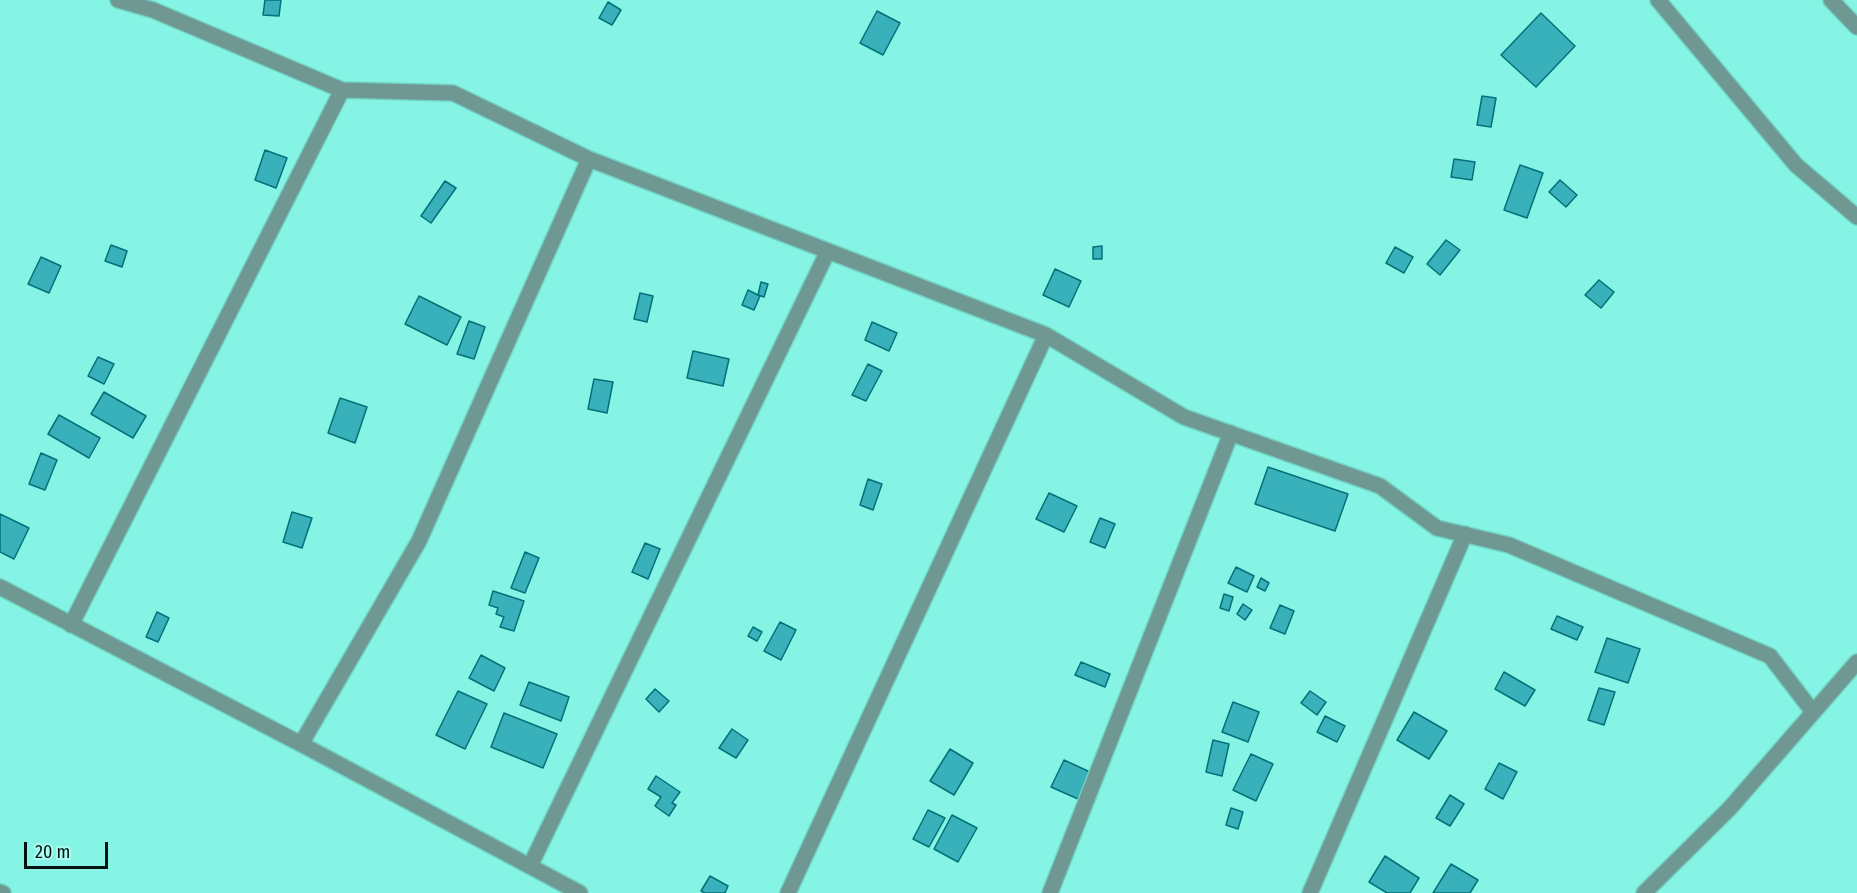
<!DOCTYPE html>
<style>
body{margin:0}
#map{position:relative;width:1857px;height:893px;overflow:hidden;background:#86f4e4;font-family:"Fira Sans Condensed",sans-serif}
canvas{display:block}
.scale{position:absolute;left:24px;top:842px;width:84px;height:27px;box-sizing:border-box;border:3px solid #00110e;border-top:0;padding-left:8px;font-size:18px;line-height:21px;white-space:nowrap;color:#00110e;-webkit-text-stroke:4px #a9fdf0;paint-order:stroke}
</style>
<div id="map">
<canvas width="1857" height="893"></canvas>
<div class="scale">20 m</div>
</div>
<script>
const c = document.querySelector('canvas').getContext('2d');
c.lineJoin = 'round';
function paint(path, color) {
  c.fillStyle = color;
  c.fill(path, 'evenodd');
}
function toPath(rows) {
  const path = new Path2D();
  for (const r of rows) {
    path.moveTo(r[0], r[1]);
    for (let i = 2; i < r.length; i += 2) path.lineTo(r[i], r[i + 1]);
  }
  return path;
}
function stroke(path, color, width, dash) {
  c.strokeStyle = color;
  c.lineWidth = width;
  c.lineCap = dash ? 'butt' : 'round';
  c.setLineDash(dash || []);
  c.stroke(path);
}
const building = toPath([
 [265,0,281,0,279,16,263,15,265,0],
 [608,2,621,10,612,25,599,18,608,2],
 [877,11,900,23,883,55,860,43,877,11],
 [1541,13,1575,46,1536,87,1501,55,1541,13],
 [1482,96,1496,98,1491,127,1477,125,1482,96],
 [265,150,287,158,276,188,255,180,265,150],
 [1454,159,1475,162,1472,180,1451,177,1454,159],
 [1520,165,1543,173,1527,218,1504,210,1520,165],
 [1560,180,1577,195,1566,207,1549,192,1560,180],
 [445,181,456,188,431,223,421,216,445,181],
 [1446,240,1460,250,1440,275,1427,264,1446,240],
 [111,245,127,251,122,267,105,261,111,245],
 [1102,246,1102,259,1093,259,1093,247,1102,246],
 [1395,247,1413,257,1404,273,1386,263,1395,247],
 [41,257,61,266,49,293,28,284,41,257],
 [1055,269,1081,281,1069,307,1043,295,1055,269],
 [1599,280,1614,292,1601,308,1585,295,1599,280],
 [761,282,768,284,764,297,758,295,761,282],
 [748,290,760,296,754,310,742,305,748,290],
 [640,293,653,296,647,322,634,319,640,293],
 [419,296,461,317,447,345,405,324,419,296],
 [469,321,485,327,474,359,457,354,469,321],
 [872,322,897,333,889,351,865,340,872,322],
 [693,351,729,359,723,386,687,378,693,351],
 [98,357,114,364,104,384,88,376,98,357],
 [868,364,882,371,866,401,852,395,868,364],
 [594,379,613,382,607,413,588,409,594,379],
 [104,392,146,416,133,438,91,414,104,392],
 [340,398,367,407,355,443,328,433,340,398],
 [59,415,100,438,89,458,48,434,59,415],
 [41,453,57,460,45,490,29,484,41,453],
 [1268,467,1348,494,1335,531,1255,504,1268,467],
 [868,479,882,484,873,510,860,505,868,479],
 [1049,493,1077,506,1064,532,1036,519,1049,493],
 [292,512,312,518,302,548,283,542,292,512],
 [0,514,29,528,14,559,0,552,0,514],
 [1100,518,1115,524,1105,548,1090,542,1100,518],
 [645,543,660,549,648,579,632,572,645,543],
 [525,552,539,558,525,593,511,588,525,552],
 [1236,567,1254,576,1247,592,1228,583,1236,567],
 [1261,578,1269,583,1265,591,1257,587,1261,578],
 [493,591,524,601,514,631,500,627,504,617,496,614,498,608,489,605,493,591],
 [1224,594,1233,597,1229,611,1220,608,1224,594],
 [1243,604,1252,610,1245,620,1237,614,1243,604],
 [1280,605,1294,611,1285,634,1270,628,1280,605],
 [157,612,169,618,158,642,146,637,157,612],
 [1557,616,1583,627,1577,640,1551,629,1557,616],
 [780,622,796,630,781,660,764,651,780,622],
 [753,627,762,632,757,641,748,636,753,627],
 [1607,638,1640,649,1628,683,1595,672,1607,638],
 [481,655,505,668,494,691,469,678,481,655],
 [1081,662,1110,674,1105,687,1075,675,1081,662],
 [1504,672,1535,690,1525,706,1495,689,1504,672],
 [529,682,569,697,561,721,520,705,529,682],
 [1599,688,1615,692,1604,725,1588,720,1599,688],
 [655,689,669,701,659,712,646,699,655,689],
 [458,691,487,704,465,749,436,735,458,691],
 [1310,691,1326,702,1317,715,1301,703,1310,691],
 [1233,702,1259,712,1248,742,1222,732,1233,702],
 [1414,712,1447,731,1429,759,1397,740,1414,712],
 [504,713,557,734,543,768,491,747,504,713],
 [1325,716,1345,726,1337,742,1317,732,1325,716],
 [732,729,748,740,736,758,719,748,732,729],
 [1213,740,1229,744,1222,776,1206,772,1213,740],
 [950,749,973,763,954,795,930,781,950,749],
 [1251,754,1273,764,1256,801,1233,790,1251,754],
 [1064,760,1090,772,1078,799,1051,787,1064,760],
 [1499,763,1517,772,1503,799,1485,789,1499,763],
 [656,776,680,792,672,803,676,805,669,816,655,806,661,797,648,789,656,776],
 [1450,795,1464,804,1450,826,1436,818,1450,795],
 [1231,808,1243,812,1238,829,1226,825,1231,808],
 [928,810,945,818,929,847,913,839,928,810],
 [952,815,977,828,958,862,934,849,952,815],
 [1385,856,1419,878,1410,893,1387,893,1369,882,1385,856],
 [1451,864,1478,880,1470,893,1433,893,1451,864],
 [710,876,728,886,725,893,705,893,701,891,710,876]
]);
paint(building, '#39b1bb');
stroke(building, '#047178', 1.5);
const street = toPath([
 [118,0,153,10,342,90,453,93,589,159,1046,335,1184,417,1380,486,1437,528,1509,545,1770,656,1813,712],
 [1658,0,1796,165,1857,217],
 [1831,0,1857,27],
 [0,587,301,744],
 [71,625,342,90],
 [530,866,828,251],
 [0,892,3,893],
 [580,893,301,744,419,541,589,159],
 [788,893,1046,335],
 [1050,893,1231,433],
 [1310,893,1465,534],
 [1644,893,1730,808,1857,662]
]);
stroke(street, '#71d0c2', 18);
stroke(street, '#6e9891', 15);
</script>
